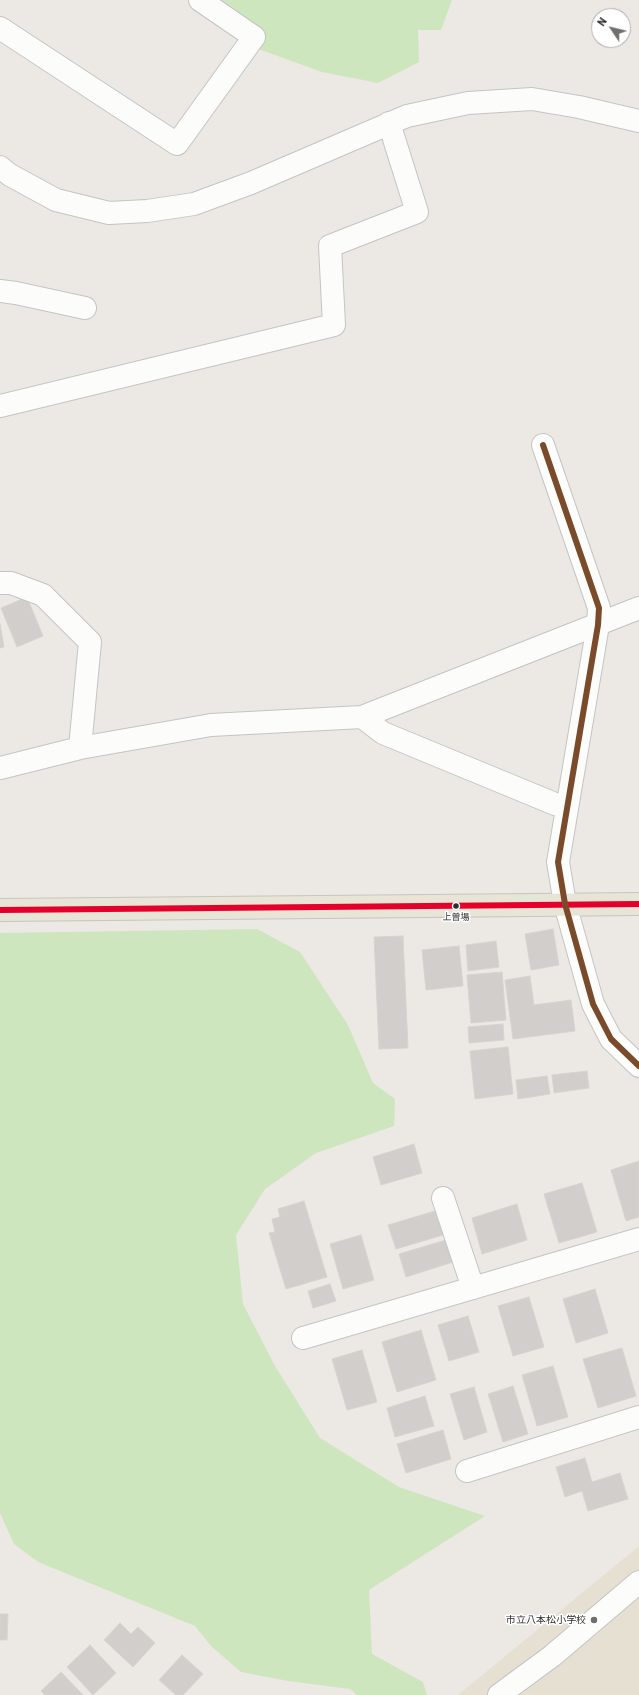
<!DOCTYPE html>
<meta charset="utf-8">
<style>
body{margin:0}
#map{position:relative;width:639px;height:1695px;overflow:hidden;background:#ece8e4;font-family:Barlow,sans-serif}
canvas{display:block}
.north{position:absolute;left:591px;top:8px;width:40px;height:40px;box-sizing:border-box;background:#fff;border:1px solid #ababab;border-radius:50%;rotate:305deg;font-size:11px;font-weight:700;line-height:16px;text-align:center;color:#2e2e2e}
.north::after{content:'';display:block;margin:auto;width:14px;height:18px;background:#706f6e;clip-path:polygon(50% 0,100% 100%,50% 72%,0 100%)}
</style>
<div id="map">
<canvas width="639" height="1695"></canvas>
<div class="north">N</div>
</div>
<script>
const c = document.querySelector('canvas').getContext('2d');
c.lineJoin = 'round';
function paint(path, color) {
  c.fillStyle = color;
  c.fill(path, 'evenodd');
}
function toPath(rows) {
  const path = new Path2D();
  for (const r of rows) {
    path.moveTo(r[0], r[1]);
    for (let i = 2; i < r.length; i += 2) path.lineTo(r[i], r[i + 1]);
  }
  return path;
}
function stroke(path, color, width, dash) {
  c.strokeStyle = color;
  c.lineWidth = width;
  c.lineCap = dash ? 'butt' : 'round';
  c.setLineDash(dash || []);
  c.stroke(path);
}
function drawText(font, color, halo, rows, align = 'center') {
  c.font = font + ' Barlow,"Noto Sans JP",sans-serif';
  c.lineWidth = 3;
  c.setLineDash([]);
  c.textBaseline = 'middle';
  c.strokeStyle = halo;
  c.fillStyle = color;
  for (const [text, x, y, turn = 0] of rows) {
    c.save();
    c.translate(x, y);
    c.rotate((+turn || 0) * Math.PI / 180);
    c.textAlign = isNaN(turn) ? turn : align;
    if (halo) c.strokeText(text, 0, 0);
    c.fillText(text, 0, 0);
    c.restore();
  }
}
paint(toPath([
 [639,1546,639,1695,458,1695]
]), '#e6e0d3');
paint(toPath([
 [194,0,452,0,441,30,418,30,419,62,378,83,322,72,250,46],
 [257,929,300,952,348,1025,373,1083,395,1099,394,1126,316,1153,265,1189,236,1235,243,1304,275,1366,320,1438,399,1487,485,1516,369,1590,372,1654,423,1682,427,1695,357,1695,350,1689,288,1681,241,1672,211,1646,195,1626,38,1562,14,1544,0,1513,0,933]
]), '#cee6be');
const building = toPath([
 [27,597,43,636,17,647,1,608,27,597],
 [0,624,4,647,0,648,0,624],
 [553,929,559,965,531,970,525,934,553,929],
 [403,936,408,1048,379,1049,374,937,403,936],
 [496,941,499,967,468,971,466,945,496,941],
 [459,946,463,986,426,990,422,950,459,946],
 [502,972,506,1020,471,1023,467,975,502,972],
 [530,976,534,1005,571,1000,575,1031,513,1039,505,980,530,976],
 [503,1024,504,1040,469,1043,468,1027,503,1024],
 [508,1047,513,1094,475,1099,470,1051,508,1047],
 [587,1071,589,1088,554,1093,552,1075,587,1071],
 [547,1076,550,1094,518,1099,516,1080,547,1076],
 [414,1144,422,1173,381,1185,373,1157,414,1144],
 [639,1161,639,1217,626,1221,611,1170,639,1161],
 [582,1183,597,1232,559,1243,544,1194,582,1183],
 [304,1201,327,1277,286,1289,269,1233,275,1232,272,1219,280,1217,278,1209,304,1201],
 [517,1204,527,1240,482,1254,472,1218,517,1204],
 [435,1211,443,1235,396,1249,388,1225,435,1211],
 [361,1235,374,1280,343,1289,330,1244,361,1235],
 [446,1240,453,1262,406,1277,399,1254,446,1240],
 [330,1284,336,1301,313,1308,308,1291,330,1284],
 [595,1289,608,1333,576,1343,563,1299,595,1289],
 [529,1297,544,1347,513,1356,498,1306,529,1297],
 [468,1316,479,1352,449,1361,438,1325,468,1316],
 [421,1330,436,1380,397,1392,382,1342,421,1330],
 [622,1348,636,1396,598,1408,583,1359,622,1348],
 [362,1350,377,1402,347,1410,332,1359,362,1350],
 [553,1366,568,1417,537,1426,522,1375,553,1366],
 [513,1386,528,1434,503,1442,488,1394,513,1386],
 [474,1387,487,1432,464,1440,450,1394,474,1387],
 [425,1396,434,1426,395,1437,387,1408,425,1396],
 [443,1430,451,1459,406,1473,397,1444,443,1430],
 [585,1458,592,1482,620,1473,628,1499,588,1511,582,1491,565,1497,556,1467,585,1458],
 [0,1614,8,1614,7,1640,0,1640,0,1614],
 [120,1623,131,1634,138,1627,155,1643,133,1667,104,1640,120,1623],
 [90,1645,116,1673,93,1695,67,1667,90,1645],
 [182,1655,203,1674,183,1695,176,1695,159,1680,182,1655],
 [61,1672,83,1695,45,1695,41,1691,61,1672]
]);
paint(building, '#d1cecb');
stroke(building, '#d7d4d0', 1);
const street = toPath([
 [0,28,177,144,254,37,200,0],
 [0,291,16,293,85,308],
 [0,406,334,325,330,246,417,212,389,123],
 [543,445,599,608,598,625,558,862,565,904,593,1004,611,1039,639,1066],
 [0,583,11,583,43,595,90,642,80,748],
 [362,717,383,733,555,804,567,807],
 [0,768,80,748,211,725,362,717,639,608],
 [443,1198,473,1288],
 [303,1338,639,1239],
 [467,1471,639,1417],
 [499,1695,552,1656,639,1582]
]);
const secondary = toPath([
 [0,167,10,175,56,200,109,213,147,211,194,204,251,183,407,116,468,103,532,99,579,107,639,121]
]);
const primary = toPath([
 [0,910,639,904]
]);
stroke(street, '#c5c4c5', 24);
stroke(secondary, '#c5c4c5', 24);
stroke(primary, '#c6c5c4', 24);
stroke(street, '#fcfcfb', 22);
stroke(secondary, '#fcfcfb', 22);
stroke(primary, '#e8e4d6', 22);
stroke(toPath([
 [0,910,639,904]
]), '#e4002b', 6);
stroke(toPath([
 [543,445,599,608,598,625,558,862,565,904,593,1004,611,1039,639,1066]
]), '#7a4b2a', 6);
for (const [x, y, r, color] of [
 [456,906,3.5,"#2e2e2e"],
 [594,1620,4,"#706f6e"]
]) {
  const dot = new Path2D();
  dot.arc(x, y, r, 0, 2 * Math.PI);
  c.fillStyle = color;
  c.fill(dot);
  stroke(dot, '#fff', 1.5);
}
drawText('9px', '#2e2e2e', '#fff', [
 ["上曽場",456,917]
]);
drawText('10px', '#2e2e2e', '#fff', [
 ["市立八本松小学校",586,1620]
], 'right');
</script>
